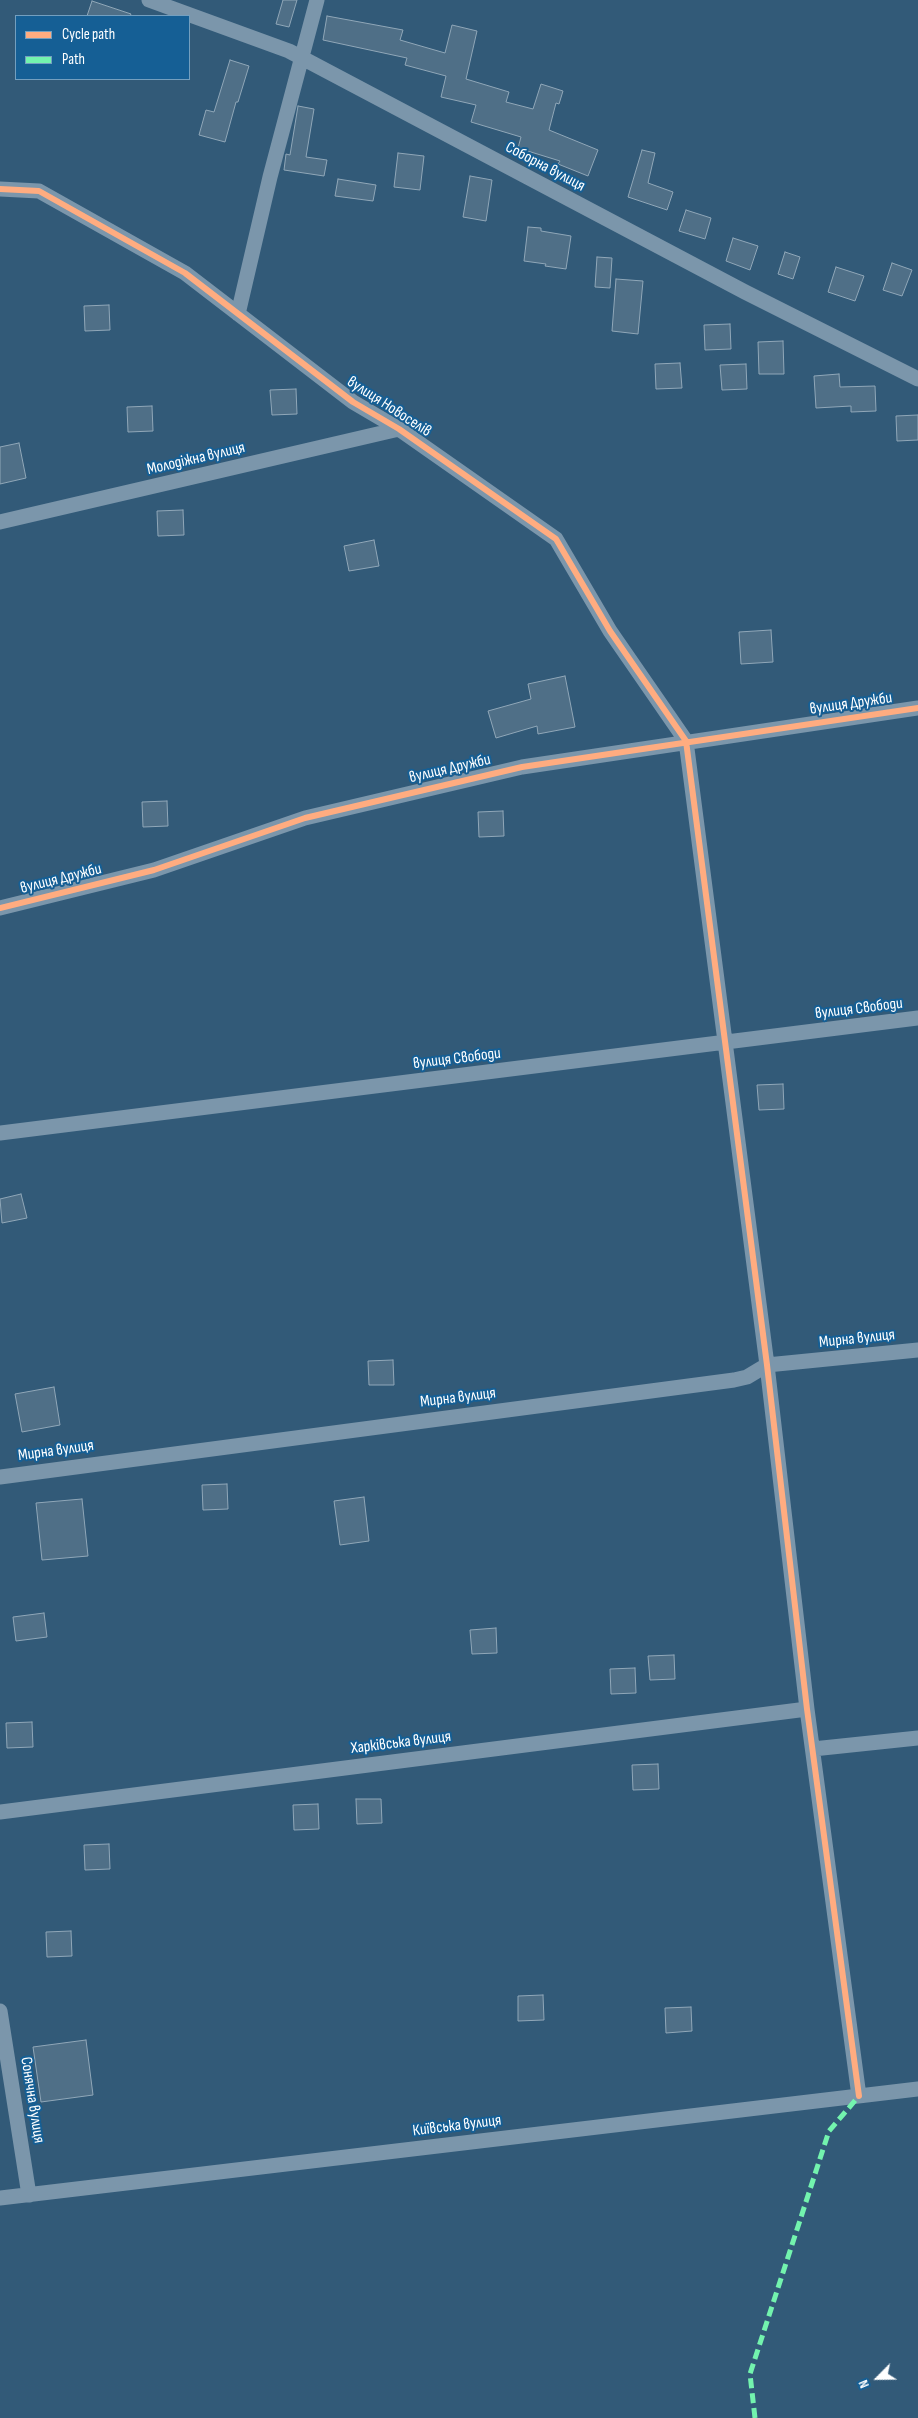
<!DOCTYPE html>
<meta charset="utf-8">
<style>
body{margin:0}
#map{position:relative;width:918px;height:2418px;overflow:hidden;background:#325a78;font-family:"Sofia Sans Condensed",sans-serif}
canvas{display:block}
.legend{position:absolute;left:15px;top:15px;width:175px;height:65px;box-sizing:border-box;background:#155f95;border:1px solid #739fbf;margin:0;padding:6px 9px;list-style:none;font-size:15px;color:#fff}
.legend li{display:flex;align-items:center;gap:10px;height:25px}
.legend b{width:25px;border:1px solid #739fbf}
.north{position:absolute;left:853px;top:2353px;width:50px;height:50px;-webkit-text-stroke:4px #155f95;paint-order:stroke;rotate:247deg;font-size:14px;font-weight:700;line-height:20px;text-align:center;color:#fff}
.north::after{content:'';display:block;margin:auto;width:18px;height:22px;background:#fff;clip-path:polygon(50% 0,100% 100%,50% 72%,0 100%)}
</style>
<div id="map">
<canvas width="918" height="2418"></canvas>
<ul class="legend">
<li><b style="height:6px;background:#ffac80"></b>Cycle path</li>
<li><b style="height:6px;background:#73f3ae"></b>Path</li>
</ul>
<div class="north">N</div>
</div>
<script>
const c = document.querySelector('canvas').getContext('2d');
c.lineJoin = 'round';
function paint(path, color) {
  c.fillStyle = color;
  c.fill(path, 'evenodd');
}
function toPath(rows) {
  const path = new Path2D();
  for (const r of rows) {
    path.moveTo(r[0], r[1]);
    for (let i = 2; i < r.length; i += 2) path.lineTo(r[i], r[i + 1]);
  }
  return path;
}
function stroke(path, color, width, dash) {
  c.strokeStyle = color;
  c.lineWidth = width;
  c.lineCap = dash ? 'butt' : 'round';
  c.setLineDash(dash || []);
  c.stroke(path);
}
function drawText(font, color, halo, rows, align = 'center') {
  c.font = font + ' "Sofia Sans Condensed",sans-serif';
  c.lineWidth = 4;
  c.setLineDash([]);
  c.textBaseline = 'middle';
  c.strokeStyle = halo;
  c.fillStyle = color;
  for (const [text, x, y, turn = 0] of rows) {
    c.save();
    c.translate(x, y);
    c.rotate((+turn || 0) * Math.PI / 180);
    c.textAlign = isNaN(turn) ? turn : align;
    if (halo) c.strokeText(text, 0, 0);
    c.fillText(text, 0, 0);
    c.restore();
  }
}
const building = toPath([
 [283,0,297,0,289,27,276,24,283,0],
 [92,1,131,14,130,16,87,16,92,1],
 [327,16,403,30,400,40,445,53,452,25,477,31,466,79,509,92,506,102,533,109,541,84,563,91,559,104,556,103,549,130,598,150,588,176,558,164,560,161,518,148,521,137,471,122,476,105,441,97,446,76,405,65,407,58,323,40,327,16],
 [230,60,249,66,238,102,236,102,225,142,199,135,206,110,214,112,230,60],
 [298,106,314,109,306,157,327,160,324,176,284,170,286,154,290,155,298,106],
 [642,150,655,153,648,183,673,192,667,210,628,197,642,150],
 [398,153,424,156,420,190,394,187,398,153],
 [470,176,492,180,486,221,463,217,470,176],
 [338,179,376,185,373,201,335,196,338,179],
 [686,210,711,218,705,239,679,231,686,210],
 [528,227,541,228,541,231,571,236,566,269,545,266,546,264,524,261,528,227],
 [733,238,758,246,750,270,726,261,733,238],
 [785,252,800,257,793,279,778,274,785,252],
 [597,257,612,258,610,288,595,287,597,257],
 [892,263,912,270,902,296,883,290,892,263],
 [836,267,864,276,855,301,828,292,836,267],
 [616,279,643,281,638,334,612,331,616,279],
 [109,305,110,330,85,331,84,306,109,305],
 [730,324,731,349,705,350,704,325,730,324],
 [783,341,784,374,759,374,758,342,783,341],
 [680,363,682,388,656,389,655,364,680,363],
 [746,364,747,389,722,390,720,365,746,364],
 [839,374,840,387,875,386,876,411,851,412,851,406,816,408,814,376,839,374],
 [296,389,297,414,272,415,270,390,296,389],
 [152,406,153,431,128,432,127,407,152,406],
 [918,415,918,440,897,441,896,416,918,415],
 [19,443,26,478,0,484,0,447,19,443],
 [183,510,184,535,158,536,157,511,183,510],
 [374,540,379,566,349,571,344,546,374,540],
 [771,630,773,662,741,664,739,632,771,630],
 [565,676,575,727,538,734,537,726,496,738,488,711,531,699,528,684,565,676],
 [167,801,168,826,143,827,142,802,167,801],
 [503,811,504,836,479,837,478,812,503,811],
 [783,1084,784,1109,759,1110,757,1085,783,1084],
 [21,1194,27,1218,2,1223,0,1199,21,1194],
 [393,1360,394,1385,369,1385,368,1361,393,1360],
 [54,1387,60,1425,22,1432,15,1394,54,1387],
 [227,1484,228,1509,203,1510,202,1485,227,1484],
 [364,1497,369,1541,340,1545,334,1501,364,1497],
 [82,1499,88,1556,42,1560,36,1503,82,1499],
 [44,1613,47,1637,16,1641,13,1617,44,1613],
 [496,1628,497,1653,472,1654,470,1630,496,1628],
 [674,1655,675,1679,650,1680,648,1656,674,1655],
 [635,1668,636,1693,611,1694,610,1669,635,1668],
 [32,1722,33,1747,7,1748,6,1723,32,1722],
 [658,1764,659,1789,633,1790,632,1765,658,1764],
 [356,1799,381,1799,382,1823,357,1824,356,1799],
 [318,1804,319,1829,294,1830,293,1805,318,1804],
 [109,1844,110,1869,85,1870,84,1845,109,1844],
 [71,1931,72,1956,47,1957,46,1932,71,1931],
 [543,1995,544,2020,518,2021,518,1996,543,1995],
 [691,2007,692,2031,666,2033,665,2008,691,2007],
 [86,2040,93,2095,41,2102,33,2047,86,2040]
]);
paint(building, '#4f6f87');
stroke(building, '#90a7b8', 1);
stroke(toPath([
 [149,0,289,51,745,292,918,379],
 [0,189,39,191,185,273,353,402,399,429,556,539,610,631,686,741,767,1365,807,1709,859,2096],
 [238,314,270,177,317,0],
 [0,522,399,429],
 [0,908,154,870,305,818,522,767,918,708],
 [0,1133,918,1018],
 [0,1477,734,1380,747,1377,767,1365,918,1350],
 [813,1749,918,1738],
 [0,1812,807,1709],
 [0,2011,29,2195],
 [0,2198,918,2089]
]), '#7b96ab', 15);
stroke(toPath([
 [755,2418,750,2374,829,2131,859,2096]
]), '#73f3ae', 5, [10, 5]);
stroke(toPath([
 [0,189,39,191,185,273,353,402,399,429,556,539,610,631,686,741,767,1365,807,1709,859,2096],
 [0,908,154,870,305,818,522,767,918,708]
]), '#ffac80', 6);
drawText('16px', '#fff', '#155f95', [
 ["Соборна вулиця",545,167,28],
 ["вулиця Новоселів",389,407,33],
 ["Молодіжна вулиця",196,459,-13],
 ["вулиця Дружби",851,704,-8],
 ["вулиця Дружби",450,769,-13],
 ["вулиця Дружби",61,879,-14],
 ["вулиця Свободи",859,1009,-7],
 ["вулиця Свободи",457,1059,-7],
 ["Мирна вулиця",857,1339,-6],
 ["Мирна вулиця",458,1398,-7],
 ["Мирна вулиця",56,1451,-8],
 ["Харківська вулиця",401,1743,-7],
 ["Сонячна вулиця",32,2100,81],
 ["Київська вулиця",457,2126,-7]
]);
</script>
